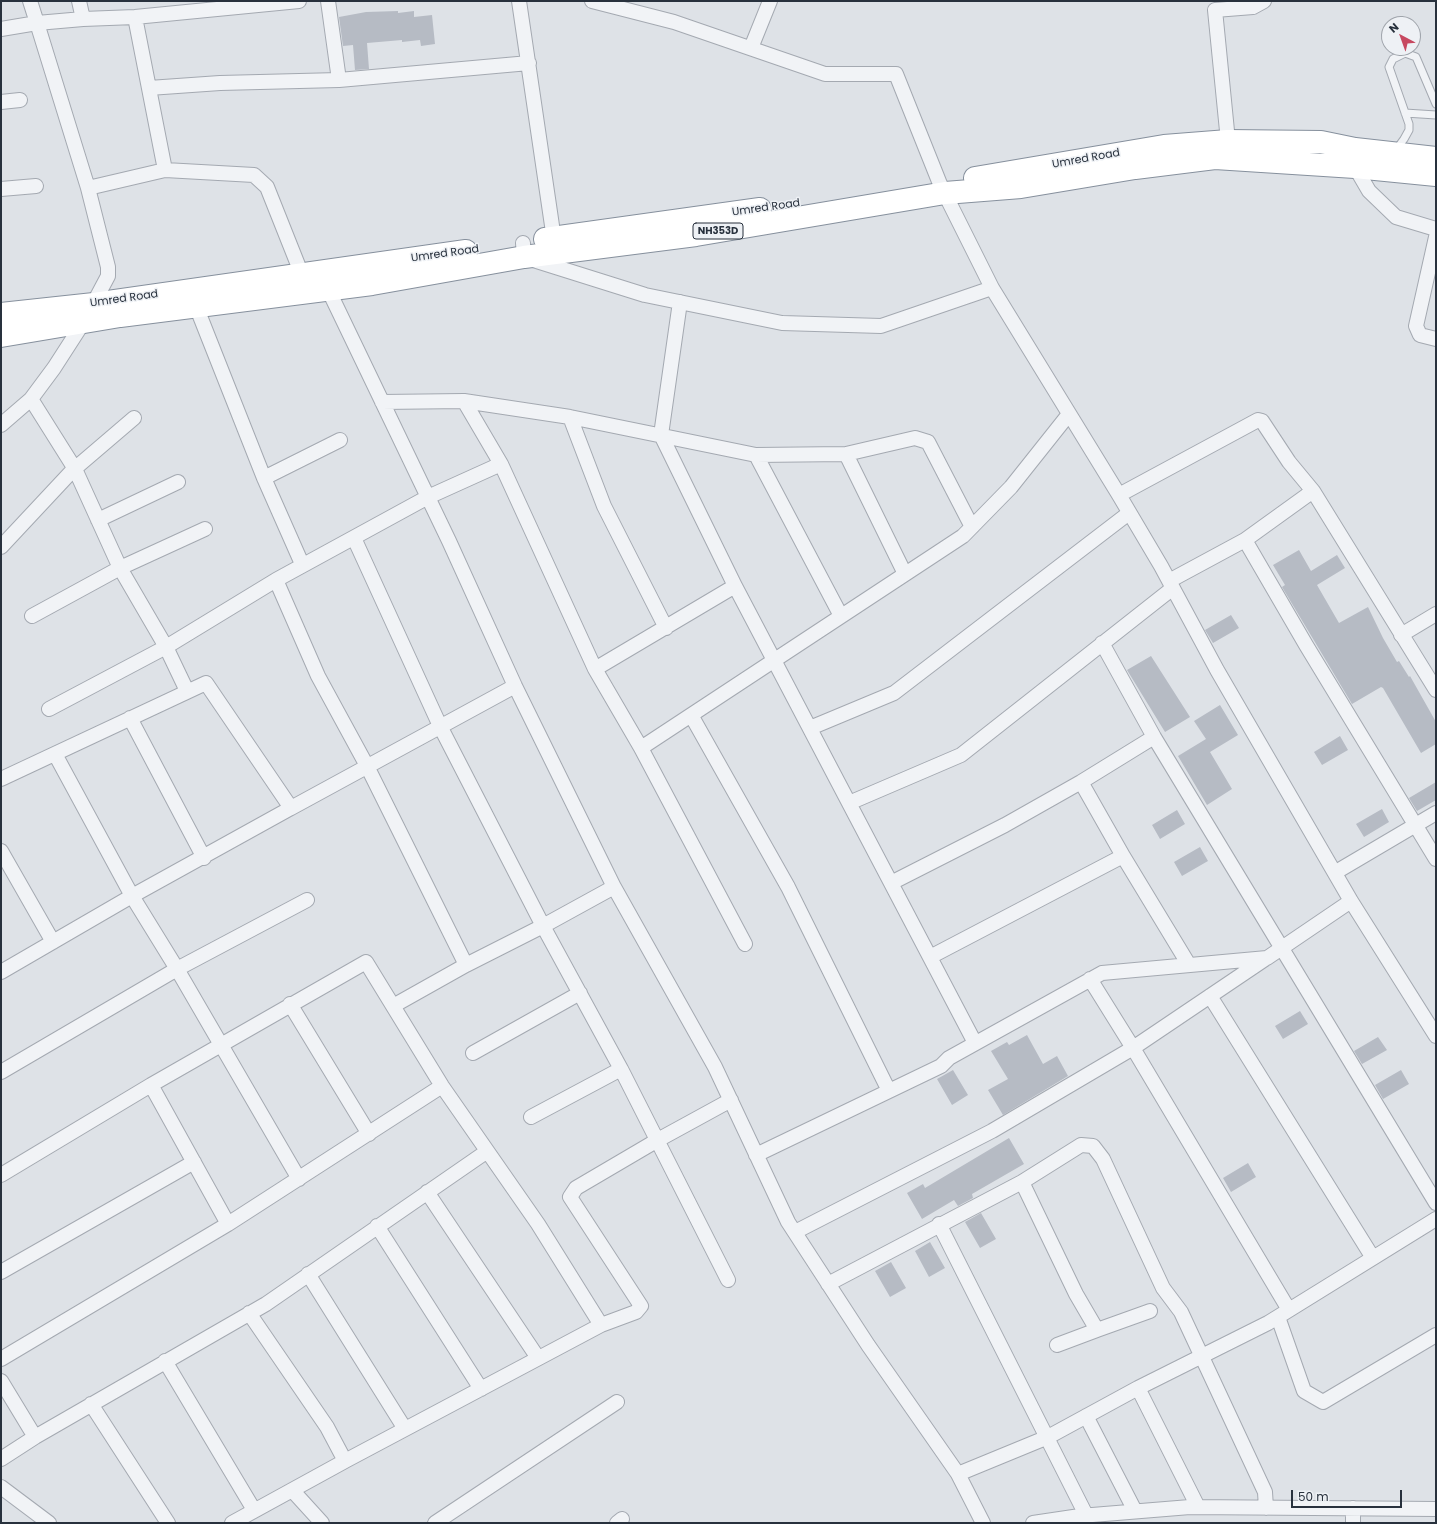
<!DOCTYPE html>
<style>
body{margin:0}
#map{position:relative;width:1437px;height:1524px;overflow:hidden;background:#dee2e7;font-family:Poppins,sans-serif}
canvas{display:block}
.frame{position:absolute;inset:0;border:2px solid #28313d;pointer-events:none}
.north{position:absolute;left:1381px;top:16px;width:40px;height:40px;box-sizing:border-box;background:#eef1f5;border:1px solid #9fa4ab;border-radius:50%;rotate:319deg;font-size:11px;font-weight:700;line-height:16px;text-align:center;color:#28313d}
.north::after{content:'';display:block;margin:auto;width:14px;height:18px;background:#c74860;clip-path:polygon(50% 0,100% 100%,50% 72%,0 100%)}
.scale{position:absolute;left:1291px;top:1490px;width:111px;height:18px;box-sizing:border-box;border:2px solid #28313d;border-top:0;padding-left:5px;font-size:12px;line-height:14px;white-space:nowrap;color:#28313d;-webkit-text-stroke:3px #eef1f5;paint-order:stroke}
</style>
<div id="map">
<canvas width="1437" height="1524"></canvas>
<div class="frame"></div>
<div class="north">N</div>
<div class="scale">50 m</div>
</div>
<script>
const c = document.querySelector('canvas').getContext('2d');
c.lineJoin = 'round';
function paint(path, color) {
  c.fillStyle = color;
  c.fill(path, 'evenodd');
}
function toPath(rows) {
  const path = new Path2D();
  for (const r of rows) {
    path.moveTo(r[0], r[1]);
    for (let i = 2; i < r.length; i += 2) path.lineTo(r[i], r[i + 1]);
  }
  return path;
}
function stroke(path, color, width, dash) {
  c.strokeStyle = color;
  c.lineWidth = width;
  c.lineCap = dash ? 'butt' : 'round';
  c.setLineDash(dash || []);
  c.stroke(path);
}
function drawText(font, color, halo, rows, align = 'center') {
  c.font = font + ' Poppins,sans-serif';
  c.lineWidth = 3;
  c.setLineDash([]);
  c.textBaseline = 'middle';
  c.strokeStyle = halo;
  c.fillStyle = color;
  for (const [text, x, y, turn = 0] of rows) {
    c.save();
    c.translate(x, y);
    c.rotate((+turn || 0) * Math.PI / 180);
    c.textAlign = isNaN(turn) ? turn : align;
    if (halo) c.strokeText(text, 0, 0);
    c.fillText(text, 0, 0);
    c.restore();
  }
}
paint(toPath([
 [398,11,398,13,414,11,414,17,432,15,435,44,421,46,420,40,402,42,402,40,367,43,369,69,355,70,353,45,343,46,339,17,366,12],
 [1299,550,1311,571,1337,555,1345,568,1317,585,1339,623,1368,607,1383,638,1397,662,1399,661,1409,677,1410,676,1436,722,1436,744,1421,753,1383,688,1381,687,1352,704,1282,587,1285,585,1273,565],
 [1231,615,1239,628,1213,643,1205,630],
 [1151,656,1190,717,1165,732,1127,670],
 [1220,705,1238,735,1210,752,1232,789,1207,805,1178,756,1206,739,1194,721],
 [1340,736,1348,750,1322,765,1314,752],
 [1436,782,1436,800,1417,811,1409,798],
 [1382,809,1389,822,1364,837,1356,824],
 [1177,810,1185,824,1160,839,1152,825],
 [1200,847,1208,861,1182,876,1174,862],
 [1300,1011,1308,1024,1283,1039,1275,1026],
 [1027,1035,1043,1064,1057,1056,1068,1076,1003,1115,988,1090,1008,1079,991,1051,1007,1042,1009,1045],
 [1378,1037,1387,1050,1362,1064,1354,1051],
 [953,1070,968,1095,952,1105,937,1079],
 [1401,1070,1409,1084,1383,1099,1375,1085],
 [1009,1138,1024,1164,972,1194,973,1198,958,1206,954,1200,922,1219,907,1193,923,1184,925,1188],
 [1248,1163,1256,1177,1231,1192,1223,1178],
 [981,1213,996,1239,980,1248,965,1222],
 [930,1242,945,1268,929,1277,915,1251],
 [891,1262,906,1288,890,1297,875,1271]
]), '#b6bbc4');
const service = toPath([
 [1405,113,1436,115],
 [1396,150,1404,139,1409,130,1409,124,1389,67,1393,59,1405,53,1416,57,1436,104]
]);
const minor = toPath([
 [328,1,339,80,529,63],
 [519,1,555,246],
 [592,1,674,22,825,74,896,74,940,184,992,288,1119,495,1161,566,1217,670,1351,901,1436,1036],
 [1253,7,1264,1],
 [135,17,165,170],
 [83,19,135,17,299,1],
 [1,29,37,23,30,1],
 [751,48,770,1],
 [149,88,220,83,339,80],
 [1,102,20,100],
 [1228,141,1215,10,1253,7,1250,1],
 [1355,161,1355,167,1369,191,1396,217,1436,229],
 [88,188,165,170,254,175,267,187,302,275],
 [1,189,36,186],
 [1436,237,1416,326,1420,335,1436,339],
 [523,243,524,257,645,295,782,323,881,326,992,288],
 [328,289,449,541,515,686,614,887,543,926,440,726,354,538],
 [196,306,264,478,302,564],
 [31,399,75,469,120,568,166,647,187,691],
 [464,401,501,464,595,669,735,586,661,435,680,302],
 [382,402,464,401,570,417,756,455,846,454],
 [570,417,604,506,666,628],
 [1,425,31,399,54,368,83,323,108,276,108,267,88,188,37,23,83,19,79,1],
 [756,455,841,616],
 [501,464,428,497,276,580,318,676,367,766,466,965,543,926,621,1069,728,1280],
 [264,478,340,440],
 [1119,495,1258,420,1262,421,1289,462,1313,491],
 [98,520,178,482],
 [1245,540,1306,645,1436,859],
 [1,547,72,471,134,418],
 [905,574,846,454,915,438,928,442,972,527],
 [1169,581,1245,540,1313,491,1436,690],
 [735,586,975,1043],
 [32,616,120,568,205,529],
 [1401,635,1436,614],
 [1102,643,1154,737,1436,1203],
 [595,669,641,748],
 [49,709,166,647,276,580],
 [691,715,788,887,889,1091],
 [130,718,204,858],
 [810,728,894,693,1129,513],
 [55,754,132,896,177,969,299,1179],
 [1,779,206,683,291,808,132,896,1,972],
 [1081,782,1123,856],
 [849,803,961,755,1173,588],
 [291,808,515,686],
 [1,851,53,942],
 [1336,872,1436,813],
 [891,883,1005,825,1081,782,1154,737],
 [614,887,715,1067,788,1222,868,1345,958,1474,983,1523],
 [745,944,641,748,963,536,1011,487,1069,414],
 [930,957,1123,856,1189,965],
 [1090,979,1133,1048,1265,959],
 [1210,996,1373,1258],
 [290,1004,369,1134],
 [393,1006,466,965],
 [473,1053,580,993],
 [1,1072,177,969,307,900],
 [151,1085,366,962,442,1086,538,1224,601,1325,345,1461],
 [531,1117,621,1069],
 [756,1155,941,1066,949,1058,1102,973,1267,958,1351,901],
 [1,1175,151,1085,228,1224,1,1359],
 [1022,1182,1076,1294,1097,1330,1150,1311],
 [427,1192,538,1358],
 [228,1224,442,1086],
 [939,1224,1086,1515],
 [377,1226,481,1389],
 [795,1232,992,1131,1133,1048,1289,1310],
 [1,1272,194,1162],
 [308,1274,405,1429],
 [828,1284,1022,1182,1081,1145,1093,1146,1103,1159,1163,1288,1181,1312,1265,1492,1266,1508],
 [1278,1317,1304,1391,1323,1402,1436,1335],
 [601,1325,636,1312,641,1306,570,1197,576,1188,656,1141,731,1100],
 [1057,1345,1097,1330],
 [165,1361,254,1510],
 [1,1381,35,1437,1,1459],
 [1138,1388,1198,1507],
 [91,1404,168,1523],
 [1086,1416,1135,1511],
 [35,1437,266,1304,486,1152],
 [958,1474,1048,1437,1138,1388,1268,1323,1436,1219],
 [1,1487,49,1523],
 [292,1490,322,1523],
 [232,1523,345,1461,327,1427,249,1313],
 [435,1523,617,1402],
 [617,1523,622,1519],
 [1033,1523,1080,1516,1190,1507,1436,1509],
 [1353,1523,1353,1508]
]);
const trunk = toPath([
 [975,178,1164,146,1228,141,1321,142,1355,149,1436,158],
 [545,239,760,209],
 [1,314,94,304,466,251],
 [1,336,120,316,372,284,524,257,696,235,945,193,1021,187,1135,168,1215,158,1355,167,1436,175]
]);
stroke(service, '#a4a9b1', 9);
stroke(minor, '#a4a9b1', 16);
stroke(trunk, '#86909d', 24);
stroke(service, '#f1f3f6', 7);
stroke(minor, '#f1f3f6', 14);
stroke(trunk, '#fff', 22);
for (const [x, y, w] of [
 [718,231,50]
]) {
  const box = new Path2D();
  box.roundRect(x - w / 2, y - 8, w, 16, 3);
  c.fillStyle = '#eef1f5';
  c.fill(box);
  stroke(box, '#28313d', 1);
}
drawText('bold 10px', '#28313d', null, [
 ["NH353D",718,231]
]);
drawText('11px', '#28313d', '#eef1f5', [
 ["Umred Road",1086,159,-10],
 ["Umred Road",766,208,-8],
 ["Umred Road",445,254,-8],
 ["Umred Road",124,299,-8]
]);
</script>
